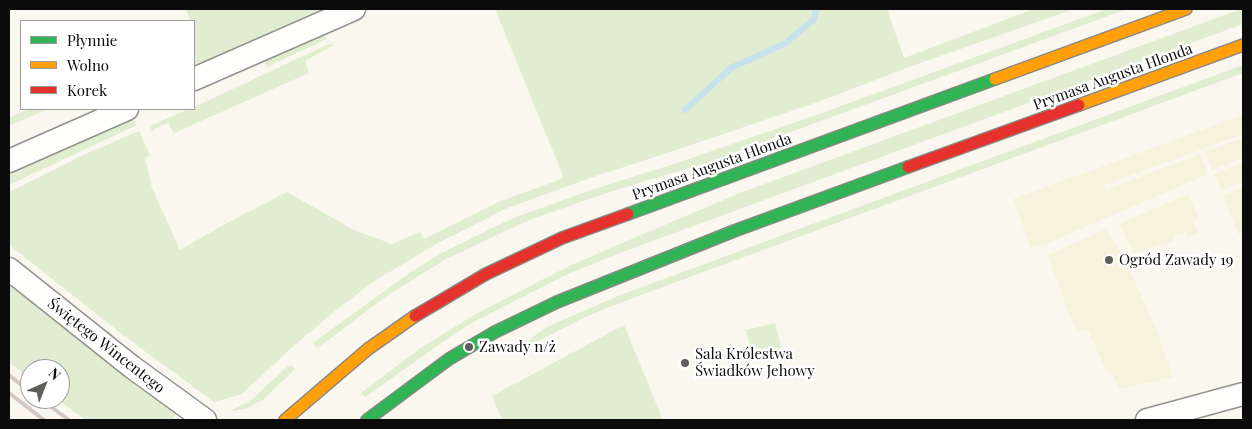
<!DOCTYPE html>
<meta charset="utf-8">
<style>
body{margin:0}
#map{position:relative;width:1252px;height:429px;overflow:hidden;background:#f9f7ee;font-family:"Playfair Display",serif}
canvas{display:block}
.frame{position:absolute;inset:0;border:10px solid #0b0b0b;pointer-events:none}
.legend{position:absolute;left:20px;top:20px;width:175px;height:90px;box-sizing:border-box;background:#fff;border:1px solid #9d9d9d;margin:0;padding:6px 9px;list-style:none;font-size:15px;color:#0b0b0b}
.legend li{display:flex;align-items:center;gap:10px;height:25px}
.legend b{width:25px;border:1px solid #9d9d9d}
.north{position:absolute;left:20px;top:359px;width:50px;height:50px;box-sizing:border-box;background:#fff;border:1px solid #9d9d9d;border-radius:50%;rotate:44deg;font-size:14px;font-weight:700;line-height:20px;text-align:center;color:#0b0b0b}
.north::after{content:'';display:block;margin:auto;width:18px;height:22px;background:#5e5e5a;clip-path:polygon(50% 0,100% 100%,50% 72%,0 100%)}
</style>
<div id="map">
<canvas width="1252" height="429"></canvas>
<div class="frame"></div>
<ul class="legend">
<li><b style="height:6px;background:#30b455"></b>Płynnie</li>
<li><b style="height:6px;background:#ff9f0a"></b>Wolno</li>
<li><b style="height:6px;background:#e5322d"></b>Korek</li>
</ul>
<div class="north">N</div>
</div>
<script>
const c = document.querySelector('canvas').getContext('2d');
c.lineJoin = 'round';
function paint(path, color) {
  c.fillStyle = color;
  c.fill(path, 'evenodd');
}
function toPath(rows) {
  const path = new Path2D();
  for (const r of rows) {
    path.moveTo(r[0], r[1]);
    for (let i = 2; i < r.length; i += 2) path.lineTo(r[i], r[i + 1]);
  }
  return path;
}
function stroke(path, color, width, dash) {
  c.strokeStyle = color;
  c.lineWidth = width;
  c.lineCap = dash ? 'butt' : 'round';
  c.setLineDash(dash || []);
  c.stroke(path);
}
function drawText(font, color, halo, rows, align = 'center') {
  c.font = font + ' "Playfair Display",serif';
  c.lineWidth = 5;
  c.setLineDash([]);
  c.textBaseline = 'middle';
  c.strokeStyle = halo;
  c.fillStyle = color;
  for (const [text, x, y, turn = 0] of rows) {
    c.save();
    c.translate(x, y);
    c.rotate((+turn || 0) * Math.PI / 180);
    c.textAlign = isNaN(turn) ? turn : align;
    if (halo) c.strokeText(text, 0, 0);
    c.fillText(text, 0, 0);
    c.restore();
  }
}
paint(toPath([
 [1243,115,1243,134,1104,185,1106,190,1200,154,1208,174,1046,244,1031,248,1013,199],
 [1243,138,1243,158,1212,170,1205,152],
 [1243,163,1243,182,1221,190,1214,174],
 [1243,187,1243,233,1238,234,1223,195],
 [1188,194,1198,217,1193,221,1198,233,1188,237,1185,232,1176,235,1173,241,1134,253,1119,224],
 [1106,229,1125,259,1158,334,1173,377,1119,389,1113,374,1105,369,1088,330,1077,331,1066,306,1048,255]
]), '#f5f3dc');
paint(toPath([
 [186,9,324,9,200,63,194,64,194,21,190,21],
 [495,9,887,9,904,58,1034,9,1074,9,909,67,818,102,673,151,590,178,505,209,438,243,373,282,335,311,289,350,242,394,214,402,127,338,9,245,9,192,83,155,139,131,150,155,145,158,152,188,180,250,229,222,287,192,354,230,392,244,420,232,424,239,501,201,564,178],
 [1107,9,1127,9,706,163,612,191,529,220,446,259,385,297,318,348,313,343,412,271,442,253,511,219,594,189,677,163,822,113],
 [1241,9,1243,9,1243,24,620,253,570,273,479,319,451,336,365,397,361,393,419,349,476,314,565,268,615,246,740,193],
 [323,35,327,39,275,63,267,68,264,60],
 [329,44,334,45,305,61,309,73,174,133,168,123,156,128,152,132,150,126,189,109,194,109,194,107],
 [1243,65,1243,73,622,302,585,317,512,355,539,332,547,327,618,296],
 [29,109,48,109,9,126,9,118],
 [130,119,135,121,137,125,9,185,9,173],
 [9,285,107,362,177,413,171,420,86,420,57,399,60,399,60,369,30,369,30,379,9,362],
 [775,323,783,354,754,361,746,330],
 [624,325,663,420,502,420,492,396],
 [288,366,292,366,295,369,264,399,246,409,229,411,249,402]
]), '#e1edd0');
stroke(toPath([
 [685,110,731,68,786,43,814,19,816,9]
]), '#c8e1ef', 6);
const street = toPath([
 [194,79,354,9],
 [9,161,127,109],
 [9,269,132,367,205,420],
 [1147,420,1243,394]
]);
const fast = toPath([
 [628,214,995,79],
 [367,420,449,359,495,332,557,302,734,231,908,167]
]);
const slow = toPath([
 [995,79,1186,9],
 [1079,105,1243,45],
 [285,420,368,349,415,316]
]);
const jam = toPath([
 [908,167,1079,105],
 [415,316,486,274,562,238,628,214]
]);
stroke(street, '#92918d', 25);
stroke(fast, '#898884', 14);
stroke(slow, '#898884', 14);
stroke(jam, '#898884', 14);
stroke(street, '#fefefc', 22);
stroke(fast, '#30b455', 11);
stroke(slow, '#ff9f0a', 11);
stroke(jam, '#e5322d', 11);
stroke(toPath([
 [9,375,30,392],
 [9,393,44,420],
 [40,399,69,420]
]), '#d4c6c4', 4);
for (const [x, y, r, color] of [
 [1109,260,5,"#5e5e5a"],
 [469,347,5,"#5e5e5a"],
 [685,363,5,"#5e5e5a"]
]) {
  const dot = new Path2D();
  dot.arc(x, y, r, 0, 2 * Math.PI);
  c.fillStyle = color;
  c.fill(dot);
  stroke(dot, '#fff', 2);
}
drawText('15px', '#0b0b0b', '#fff', [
 ["Prymasa Augusta Hlonda",1113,77,-20],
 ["Prymasa Augusta Hlonda",712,167,-20],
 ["Świętego Wincentego",106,346,38]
]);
drawText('15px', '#0b0b0b', '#fff', [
 ["Ogród Zawady 19",1119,260],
 ["Zawady n/ż",479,347],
 ["Sala Królestwa",695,354],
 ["Świadków Jehowy",695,371]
], 'left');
</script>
